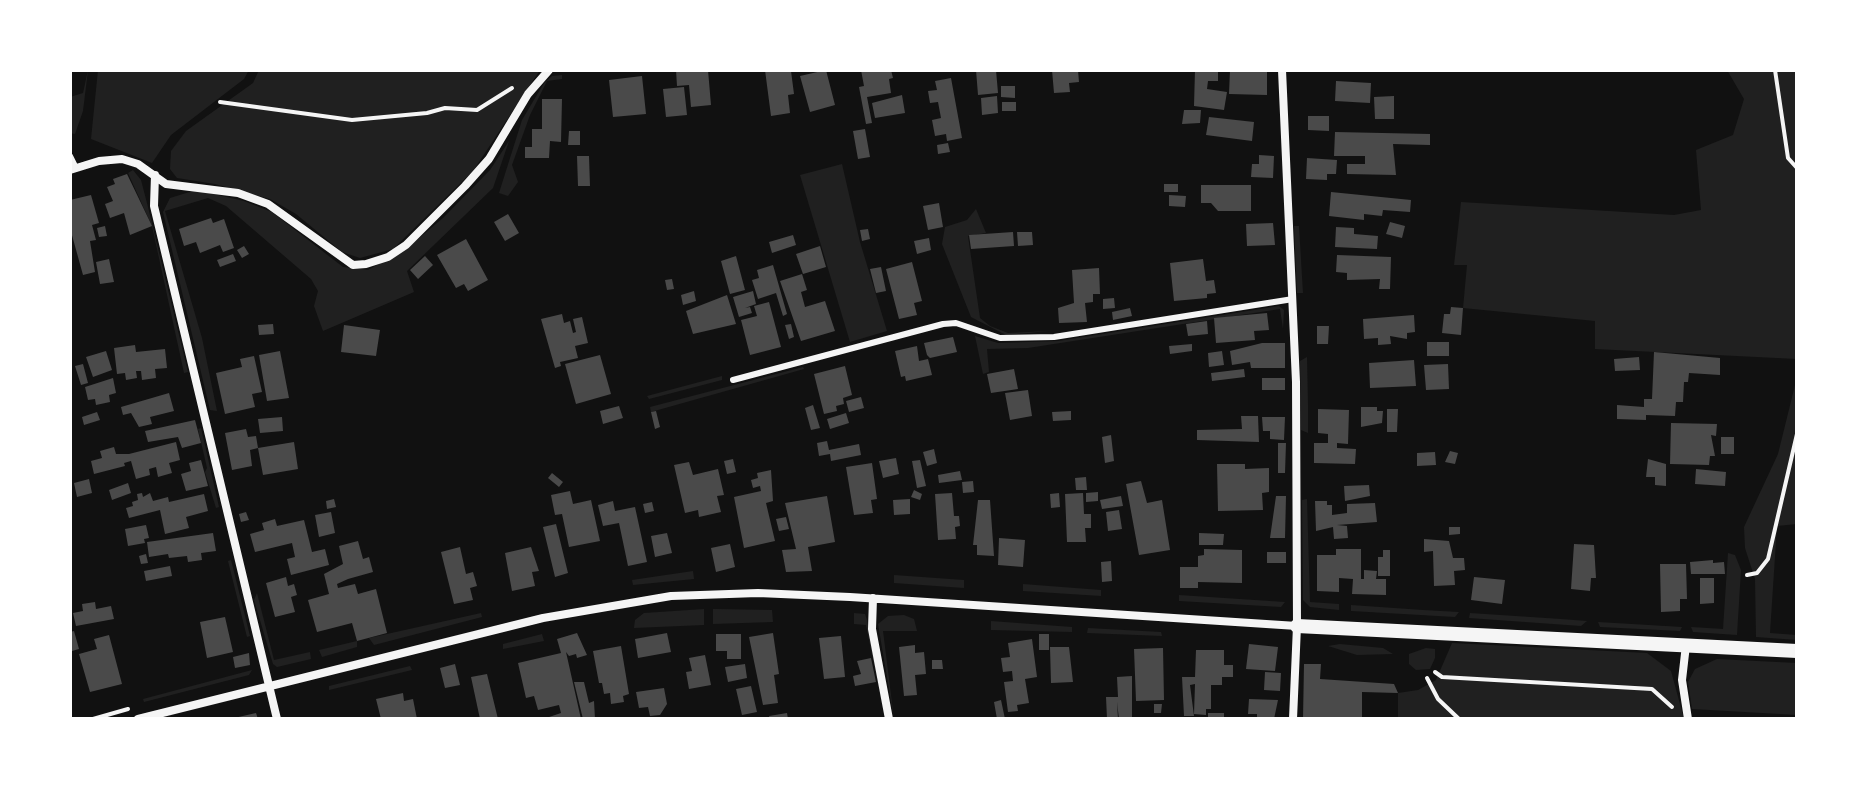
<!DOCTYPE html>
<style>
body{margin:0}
#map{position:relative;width:1867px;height:789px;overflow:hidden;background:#111;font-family:"DejaVu Sans",sans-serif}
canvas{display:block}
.frame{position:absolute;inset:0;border:72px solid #fff;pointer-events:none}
</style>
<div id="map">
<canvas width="1867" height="789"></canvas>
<div class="frame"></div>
</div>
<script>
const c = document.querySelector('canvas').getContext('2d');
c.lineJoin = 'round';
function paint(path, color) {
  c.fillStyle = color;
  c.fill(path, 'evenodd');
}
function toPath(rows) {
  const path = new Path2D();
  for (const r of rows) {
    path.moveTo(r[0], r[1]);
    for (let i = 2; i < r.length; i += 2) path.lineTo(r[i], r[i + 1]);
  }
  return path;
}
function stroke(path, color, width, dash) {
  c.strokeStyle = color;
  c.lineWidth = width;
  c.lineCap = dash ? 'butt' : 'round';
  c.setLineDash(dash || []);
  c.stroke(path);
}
paint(toPath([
 [88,70,83,111,75,134,70,133,70,97,83,93],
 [98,70,249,70,244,79,171,135,152,163,91,139],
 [259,70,503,72,540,70,473,171,393,249,360,258,342,252,296,214,270,199,215,184,177,178,170,169,171,151,186,131,253,83],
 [1727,70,1797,70,1797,359,1595,349,1595,321,1463,308,1467,265,1454,265,1461,202,1674,215,1701,210,1696,150,1733,135,1744,99],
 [562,75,562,79,547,81,530,115,512,165,518,182,508,196,499,193,522,120,544,83,552,76],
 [509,141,493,188,407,271,414,292,323,331,314,306,318,291,311,279,226,206,208,198,165,211,202,338,217,411,210,410,163,212,170,198,196,190,244,201,272,212,343,267,368,270,406,249,443,218,490,170],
 [842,164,860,242,887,331,850,342,800,175],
 [133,170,141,180,148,207,188,372,184,373,152,226,128,173],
 [976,209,986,233,968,236,980,318,990,326,1008,333,1049,331,1006,335,971,317,942,244,945,227,967,220],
 [1294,226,1299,226,1303,293,1297,293],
 [1279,306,1284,310,1283,329,1280,309,1028,348,987,349,989,372,983,374,975,336,998,343,1058,341],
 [1307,357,1308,405,1308,433,1301,430,1300,361],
 [803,367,804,369,651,412,650,407],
 [722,376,722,380,649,399,647,396],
 [1797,377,1797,524,1777,526,1770,633,1797,635,1797,640,1756,637,1755,579,1745,548,1744,527,1778,454],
 [201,428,219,507,216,508,205,472,207,468,198,429],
 [1307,499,1310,602,1339,604,1339,610,1310,607,1303,600,1302,500],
 [1728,553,1735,555,1741,570,1737,635,1693,632,1691,627,1723,629],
 [231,560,250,636,247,637,228,561],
 [693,571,694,579,633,585,632,580],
 [894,575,964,580,964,588,894,583],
 [1023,584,1101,590,1101,596,1023,591],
 [257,593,274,660,310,652,311,659,277,667,273,664,254,600],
 [1179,595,1285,602,1281,607,1179,601],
 [1351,605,1423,610,1459,612,1455,617,1351,611],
 [704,609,704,625,634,628,635,620,644,613],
 [713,609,772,610,773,622,713,624],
 [481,613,482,617,374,645,369,638],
 [854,613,865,614,867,620,885,719,866,625,854,624],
 [1470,613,1561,619,1587,621,1581,626,1469,618],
 [904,615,914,619,917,631,883,631,894,719,878,624,888,616],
 [991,621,1072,627,1072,632,991,630],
 [1598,622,1649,625,1682,627,1680,631,1600,627],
 [1088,628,1161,632,1162,636,1087,633],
 [542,634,544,641,503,649,503,644],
 [357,641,357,647,322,657,319,650],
 [1452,643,1647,653,1671,671,1684,719,1398,719,1398,693,1418,690,1436,680],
 [1340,644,1383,648,1393,654,1357,655,1328,646],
 [1426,648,1435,649,1435,658,1430,669,1416,670,1409,664,1409,654],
 [1717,659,1797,663,1797,715,1692,709,1688,682,1695,669],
 [410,666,412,670,329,690,329,686],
 [252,670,249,675,144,702,143,699]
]), '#202020');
paint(toPath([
 [676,70,708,70,711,105,691,107,689,85,677,86],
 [765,70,791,71,794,94,788,95,790,113,771,116],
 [826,70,835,105,810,112,800,76],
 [861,70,891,70,893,78,889,79,891,93,867,97,872,123,866,124,859,87,864,86],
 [976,70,996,70,998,93,978,95],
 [1052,70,1078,70,1079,82,1069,83,1070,92,1054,93],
 [1195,70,1218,70,1218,81,1208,81,1207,89,1227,92,1224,110,1194,106],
 [1230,70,1267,70,1267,95,1229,94],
 [642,76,646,114,613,117,609,80],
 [951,78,962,138,947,141,946,134,935,136,932,120,941,118,938,102,930,103,928,91,937,90,935,81],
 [1336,81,1371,83,1370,103,1335,101],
 [1001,86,1015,86,1015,98,1001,97],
 [684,87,687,115,666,117,663,89],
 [902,95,905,113,875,118,872,103],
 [997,96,998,113,982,115,981,98],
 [1394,96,1394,119,1375,119,1374,97],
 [542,99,562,99,561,142,550,141,549,158,525,158,525,147,532,147,532,129,542,129],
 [1002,102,1016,102,1016,111,1002,111],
 [1184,110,1201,110,1200,123,1182,124],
 [1308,116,1329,116,1329,131,1308,130],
 [1209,117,1254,122,1252,141,1206,135],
 [865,129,870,157,858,159,853,131],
 [569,131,580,131,580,145,568,145],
 [1335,132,1430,134,1430,145,1393,144,1396,175,1347,174,1347,164,1365,164,1365,156,1334,156],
 [948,143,950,152,938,154,937,145],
 [1259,155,1274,156,1273,178,1251,177,1252,164,1259,164],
 [577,156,589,156,590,186,578,186],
 [1307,158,1337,160,1336,174,1327,174,1327,180,1306,179],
 [127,174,152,226,130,235,124,213,110,218,105,204,113,201,107,187,115,184,113,179],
 [1164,184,1178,184,1178,192,1164,192],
 [1201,185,1251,185,1251,211,1218,211,1211,203,1201,203],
 [1331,192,1411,200,1410,212,1383,210,1382,216,1364,214,1364,220,1329,216],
 [91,195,99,223,92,225,96,240,90,241,95,272,83,275,70,228,70,200],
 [1169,195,1186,196,1185,207,1169,206],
 [939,203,943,227,928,230,923,206],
 [508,214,519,233,505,241,494,222],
 [211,218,213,223,224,219,234,248,223,252,220,245,200,253,196,242,184,246,179,229],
 [1390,222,1405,226,1402,238,1386,234],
 [1273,223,1275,245,1247,246,1246,224],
 [105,226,107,236,99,237,97,228],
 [1336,227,1354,228,1354,234,1378,236,1377,249,1335,247],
 [868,229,870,239,862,241,860,230],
 [1013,232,1014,246,971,249,969,235],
 [1017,232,1032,232,1033,245,1018,246],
 [793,235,796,245,772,253,769,242],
 [929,238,931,250,917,254,914,241],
 [466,239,488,280,468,291,464,284,456,288,437,255],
 [244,246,249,254,242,258,237,250],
 [820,246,826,267,803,274,796,254],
 [233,254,236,261,220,267,217,260],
 [1337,255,1391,257,1390,289,1379,289,1380,279,1347,280,1347,273,1336,272],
 [425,256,433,265,418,279,410,270],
 [736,256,745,290,730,294,721,261],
 [109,259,114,282,100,284,96,262],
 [1203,259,1206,281,1214,280,1216,293,1207,294,1207,298,1174,301,1170,263],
 [912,262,922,301,914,303,917,315,899,319,886,269],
 [773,265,787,314,783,316,776,293,758,299,752,280,759,278,757,270],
 [881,267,886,291,876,293,870,269],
 [1099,268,1100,294,1093,294,1093,302,1085,303,1087,322,1059,323,1058,308,1074,303,1072,270],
 [802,274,807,290,801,292,805,307,825,301,835,331,801,341,780,281],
 [672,279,674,289,667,290,665,280],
 [694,291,696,301,683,305,681,295],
 [753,291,756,304,745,308,750,307,752,313,739,317,733,297],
 [727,295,736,324,693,334,686,311],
 [1114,298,1115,308,1103,309,1103,299],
 [769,302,781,347,750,355,741,320,757,316,754,306],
 [1451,307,1463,308,1461,335,1442,333,1444,314,1450,314],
 [1130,308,1132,316,1113,320,1112,312],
 [1267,313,1269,330,1254,331,1255,340,1216,343,1214,318],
 [562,314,564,323,570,321,573,333,576,332,573,319,582,317,588,343,575,346,578,358,560,362,561,366,555,368,541,319],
 [1414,315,1415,332,1407,333,1407,339,1390,336,1391,344,1378,345,1378,338,1364,339,1363,319],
 [1207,321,1208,334,1188,336,1186,324],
 [273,324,274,334,259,335,258,325],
 [791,324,794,337,789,339,785,325],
 [344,325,380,330,376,356,341,352],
 [1317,326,1329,326,1328,344,1317,344],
 [953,337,957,352,930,358,927,355,924,343],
 [1427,342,1449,342,1449,356,1427,356],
 [1262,343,1285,343,1285,368,1251,368,1250,362,1232,365,1230,351],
 [1192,344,1192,351,1170,354,1169,346],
 [135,345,136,352,165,349,167,368,155,369,156,378,142,380,141,371,136,371,137,378,126,380,125,373,117,374,114,348],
 [917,346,919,361,928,359,932,375,906,381,905,376,901,377,895,351],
 [106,351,112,370,93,377,86,357],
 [280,351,289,398,267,401,259,355],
 [1222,351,1224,365,1209,367,1208,353],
 [1654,352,1720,358,1720,375,1689,373,1688,382,1684,382,1683,402,1676,402,1675,416,1646,415,1646,420,1617,419,1617,405,1644,407,1644,399,1652,399],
 [600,355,611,394,576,404,565,364],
 [254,356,262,392,252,394,255,407,225,414,216,373,242,367,240,359],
 [1639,357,1640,370,1615,371,1614,359],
 [1414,360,1416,386,1370,388,1369,363],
 [83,364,88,383,81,385,75,366],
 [1448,364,1449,389,1426,390,1424,365],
 [845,366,852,395,843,398,844,404,836,406,837,411,824,414,814,374],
 [1014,369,1018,389,991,393,987,374],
 [1244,369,1245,377,1212,381,1211,373],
 [113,378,116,393,109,395,110,402,96,405,95,399,88,400,85,387],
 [1262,378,1285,378,1285,390,1262,390],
 [1028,390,1032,416,1010,420,1005,393],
 [169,393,174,411,150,417,152,424,139,427,131,413,123,415,121,407],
 [861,397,864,408,849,412,846,401],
 [813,405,820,428,811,430,805,408],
 [619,406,623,418,603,424,600,411],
 [1361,407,1377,407,1377,411,1383,411,1382,423,1361,427],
 [1318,409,1349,410,1348,444,1337,443,1337,448,1356,449,1355,464,1314,463,1314,443,1328,443,1328,434,1318,433],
 [1387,409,1398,409,1397,432,1387,432],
 [656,411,660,427,655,429,651,412],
 [1071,411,1071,420,1053,421,1052,412],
 [97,412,100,420,84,425,82,417],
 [846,413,849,423,830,429,827,419],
 [1241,416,1258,416,1259,442,1197,440,1197,430,1242,429],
 [282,417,283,431,260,433,258,419],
 [1262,417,1285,417,1284,440,1270,439,1270,431,1263,431],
 [195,420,201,443,182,448,178,437,148,442,145,431],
 [1671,423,1717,424,1716,436,1711,435,1715,456,1710,456,1709,465,1670,464],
 [246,429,248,437,256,436,258,448,250,450,252,466,232,470,225,433],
 [1111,435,1114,461,1105,463,1102,437],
 [1721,437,1734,437,1734,454,1721,454],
 [827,441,829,450,859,444,861,455,831,461,830,454,819,456,817,443],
 [176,442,180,460,169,463,172,473,158,477,156,467,149,469,150,475,136,479,131,461,124,463,125,466,94,474,91,461,102,458,100,451,114,447,116,454,129,454],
 [294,442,298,469,263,475,258,448],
 [1278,443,1286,443,1285,473,1278,473],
 [934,449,937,463,927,466,923,452],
 [1450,451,1458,453,1455,464,1445,462],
 [1435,452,1436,465,1417,466,1417,453],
 [896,458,899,474,883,478,879,461],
 [733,459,736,472,727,474,724,461],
 [1648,459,1666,464,1666,486,1655,485,1655,477,1646,477],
 [201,460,208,486,186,491,181,474,191,471,189,463],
 [920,460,926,486,917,488,912,461],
 [689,462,693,475,718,469,724,495,717,496,721,512,699,517,698,510,685,513,674,465],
 [872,463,877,499,871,500,873,513,854,515,846,467],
 [1217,464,1245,464,1245,469,1269,468,1269,492,1262,493,1263,510,1218,511],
 [1696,469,1726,472,1725,486,1695,484],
 [771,470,773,501,766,503,775,541,744,548,734,497,761,491,760,486,753,488,751,480,758,478,757,473],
 [960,471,962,480,939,483,938,475],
 [552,473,563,482,559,487,548,478],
 [1086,477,1087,490,1076,490,1075,478],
 [89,479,92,493,77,497,74,483],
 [973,481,974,492,963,493,962,482],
 [1141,481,1147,503,1162,500,1170,550,1139,555,1126,484],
 [128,483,131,493,112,500,109,490],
 [1369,485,1370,496,1345,501,1344,486],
 [914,490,922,494,920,500,911,497],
 [570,491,573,504,591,500,600,541,569,547,562,514,555,515,551,495],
 [1098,492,1098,501,1086,502,1086,493],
 [142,493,143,497,150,493,153,501,168,497,169,502,204,494,208,511,186,517,189,528,165,534,160,510,129,518,126,508,133,506,132,502,138,500,137,494],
 [952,493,954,516,959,516,960,526,955,527,956,539,938,540,935,494],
 [1059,493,1060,507,1051,508,1050,494],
 [1083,493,1084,514,1091,514,1091,528,1085,528,1086,542,1067,542,1065,494],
 [827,496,835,542,808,547,812,571,786,572,782,550,796,549,785,503],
 [1121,496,1123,506,1102,509,1100,500],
 [1276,496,1286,496,1285,538,1270,538],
 [334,499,336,507,327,509,326,501],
 [910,499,910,514,894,515,893,500],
 [978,500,990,500,994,556,977,555,977,545,973,545],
 [613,501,615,511,635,507,647,562,628,566,619,523,603,526,598,505],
 [1315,501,1327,501,1327,505,1332,505,1332,515,1347,513,1347,504,1375,503,1377,522,1337,525,1347,526,1348,538,1334,539,1333,527,1316,531],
 [652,502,654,511,645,513,643,504],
 [1119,510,1122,529,1108,531,1106,512],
 [246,512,249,520,241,522,239,514],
 [331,512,335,533,319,537,315,515],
 [786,517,789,529,779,531,776,519],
 [275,519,277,526,304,520,312,552,325,549,329,565,291,575,287,559,295,557,292,543,255,552,250,534,264,530,262,523],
 [556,524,568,573,555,577,543,527],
 [146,525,149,538,144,539,145,543,128,546,125,529],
 [1449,527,1460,527,1460,534,1449,535],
 [213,533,216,551,201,553,202,560,188,562,187,556,169,558,168,554,149,557,147,542],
 [667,533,672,553,655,557,651,536],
 [1199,533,1224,534,1223,545,1199,545],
 [999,538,1025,540,1023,567,998,565],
 [1424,539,1449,541,1453,558,1464,558,1465,570,1454,571,1455,585,1434,586,1433,551,1424,552],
 [358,541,363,559,369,557,373,572,348,579,337,584,338,588,355,584,358,594,376,589,387,633,357,641,352,623,317,632,308,600,329,594,324,574,343,564,339,546],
 [730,544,735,567,716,572,711,548],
 [1574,544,1594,545,1596,578,1591,578,1590,591,1571,589],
 [460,547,466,574,473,572,477,586,470,588,473,600,454,604,441,552],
 [531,547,539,571,532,572,535,586,512,591,505,553],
 [1204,549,1242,550,1242,583,1198,582,1198,588,1180,588,1180,567,1198,567,1198,556,1204,555],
 [1336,549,1361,549,1361,579,1364,579,1364,570,1377,571,1376,579,1386,579,1386,595,1352,594,1353,579,1339,578,1339,592,1317,591,1317,555,1336,555],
 [1383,550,1390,550,1390,576,1378,576,1378,557,1383,557],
 [1267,552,1286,552,1286,563,1267,563],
 [146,554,148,563,141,564,139,556],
 [1713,560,1713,563,1724,562,1725,574,1691,574,1690,562],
 [1111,561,1112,581,1102,582,1101,562],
 [1660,564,1686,564,1687,599,1680,599,1680,611,1661,612],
 [170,566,172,576,146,581,144,571],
 [286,577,288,586,294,584,297,595,291,597,295,612,275,617,266,583],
 [1474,577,1505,580,1502,604,1471,600],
 [1700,578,1714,578,1714,603,1700,604],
 [95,602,96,609,111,606,114,619,76,626,73,613,83,611,82,604],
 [225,617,233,652,207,658,200,622],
 [74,631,79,649,72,651,70,632],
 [577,633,587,655,577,658,576,654,569,656,566,652,581,719,543,719,561,713,559,705,538,710,534,696,526,698,518,663,561,653,557,639],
 [667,633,671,652,638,658,635,639],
 [773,633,779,674,774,675,778,703,763,705,749,637],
 [716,634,741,634,741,659,727,659,727,651,716,651],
 [1039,634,1049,634,1049,650,1039,650],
 [109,635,122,684,90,692,79,654,97,649,94,639],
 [841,636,845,677,824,679,819,638],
 [1032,639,1037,677,1025,679,1029,703,1017,705,1018,711,1008,712,1004,682,1013,681,1012,671,1003,672,1001,658,1010,657,1008,643],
 [1249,644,1278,647,1275,671,1246,669],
 [915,645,915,653,924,652,926,674,915,675,917,695,904,696,899,647],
 [621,646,629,694,623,696,624,702,611,704,610,693,604,694,602,683,599,683,593,651],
 [1050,647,1069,647,1073,682,1051,683],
 [1163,648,1164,700,1136,701,1134,649],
 [1196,650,1224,650,1224,665,1233,665,1233,677,1222,677,1222,685,1211,685,1211,709,1206,709,1206,715,1194,714,1195,684,1190,685,1194,716,1184,716,1182,677,1195,677],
 [249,653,250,665,235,668,233,657],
 [705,655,711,685,689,689,686,672,692,671,689,658],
 [871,658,876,682,855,686,853,676,861,674,857,661],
 [932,660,942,660,943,669,932,669],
 [455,664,460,685,445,688,440,668],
 [745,664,747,678,728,682,725,667],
 [1304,664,1321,664,1320,679,1394,684,1398,693,1362,692,1362,717,1303,719],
 [1265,672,1281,673,1280,691,1264,690],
 [487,674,498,719,480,719,471,677],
 [1132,676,1132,719,1119,719,1117,702,1118,719,1107,719,1106,697,1118,697,1117,677],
 [574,682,584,682,589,703,594,701,595,719,583,719],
 [751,686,757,712,742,715,736,689],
 [664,688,667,704,660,715,650,716,648,707,639,708,636,692],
 [403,693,404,701,413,699,417,719,381,719,376,699],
 [1249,699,1278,700,1274,719,1257,719,1257,714,1248,714],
 [1001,700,1005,719,997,719,994,702],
 [1154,704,1162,704,1161,713,1154,713],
 [256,713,258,719,234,719,234,718],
 [787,713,788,719,770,719,769,716],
 [1208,713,1224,713,1224,719,1208,719]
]), '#4a4a4a');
stroke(toPath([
 [1775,70,1788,158,1797,168],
 [220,102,352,120,427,113,445,108,477,110,512,88],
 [1747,575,1757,573,1768,559,1797,434],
 [1435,672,1442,677,1652,689,1672,707],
 [1427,678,1438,699,1459,719],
 [93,719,128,709]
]), '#f5f5f5', 4);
stroke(toPath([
 [70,156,76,168],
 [733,380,943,324,956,323,1000,338,1054,337,1293,299]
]), '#f5f5f5', 6);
stroke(toPath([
 [1282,70,1296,382,1297,626,1293,719],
 [70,170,99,161,122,159,138,164,166,184,238,193,268,204,353,265,366,264,388,257,406,245,465,186,489,159,528,94,549,70],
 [155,175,154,206,277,719],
 [873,598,872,629,889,719],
 [1686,645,1682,680,1688,719],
 [138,719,543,618,671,596,758,593,850,597,1297,626]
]), '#f5f5f5', 8);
stroke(toPath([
 [1297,626,1797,651]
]), '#f5f5f5', 14);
</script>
